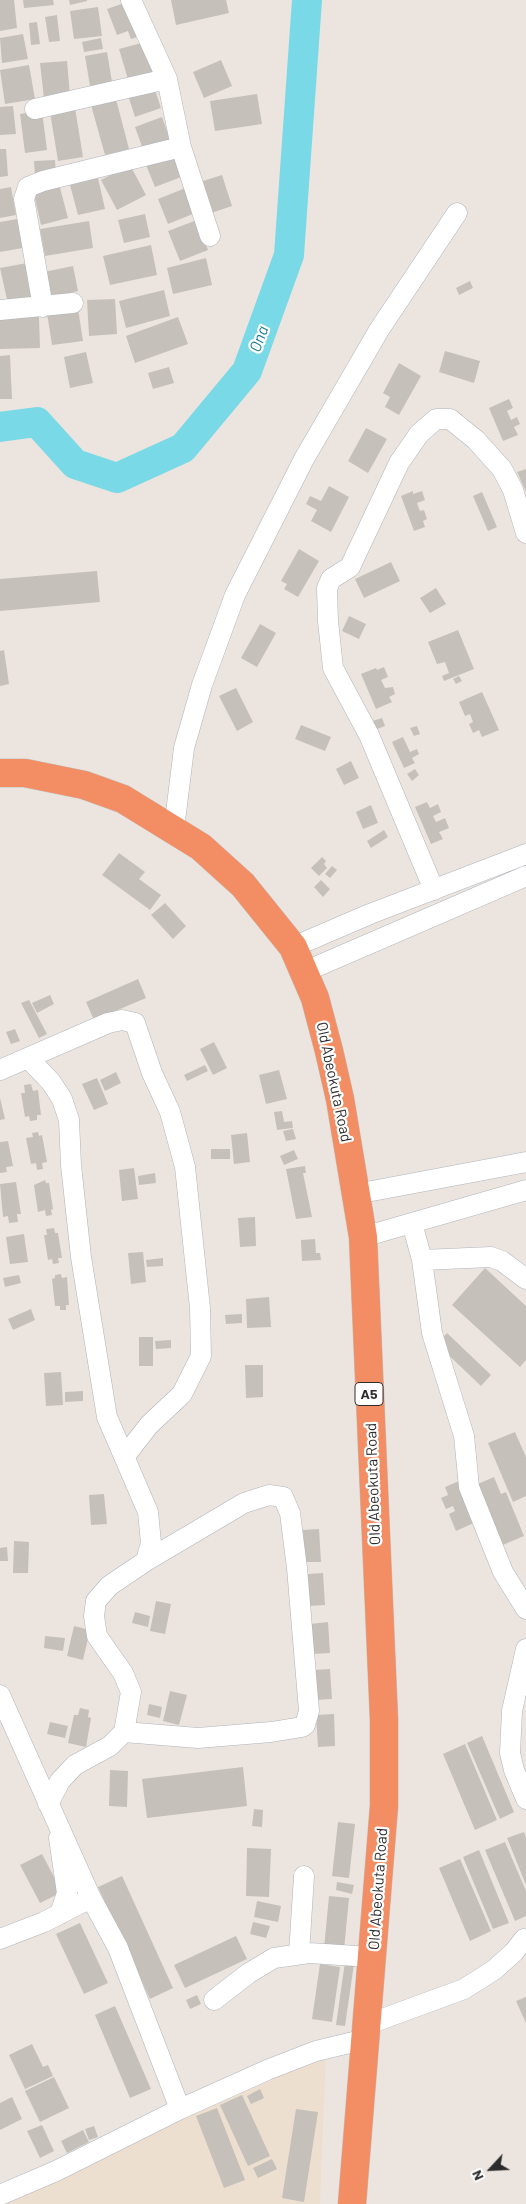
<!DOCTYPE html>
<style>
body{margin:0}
#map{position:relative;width:526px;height:2204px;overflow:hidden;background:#ece5df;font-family:Barlow,sans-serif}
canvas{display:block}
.north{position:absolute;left:466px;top:2144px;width:50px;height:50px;-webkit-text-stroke:4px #fff;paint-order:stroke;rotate:245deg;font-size:14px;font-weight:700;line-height:20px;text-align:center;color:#2c2c2c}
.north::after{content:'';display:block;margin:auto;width:18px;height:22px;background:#2c2c2c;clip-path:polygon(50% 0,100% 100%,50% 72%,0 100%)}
</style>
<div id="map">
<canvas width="526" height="2204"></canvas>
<div class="north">N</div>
</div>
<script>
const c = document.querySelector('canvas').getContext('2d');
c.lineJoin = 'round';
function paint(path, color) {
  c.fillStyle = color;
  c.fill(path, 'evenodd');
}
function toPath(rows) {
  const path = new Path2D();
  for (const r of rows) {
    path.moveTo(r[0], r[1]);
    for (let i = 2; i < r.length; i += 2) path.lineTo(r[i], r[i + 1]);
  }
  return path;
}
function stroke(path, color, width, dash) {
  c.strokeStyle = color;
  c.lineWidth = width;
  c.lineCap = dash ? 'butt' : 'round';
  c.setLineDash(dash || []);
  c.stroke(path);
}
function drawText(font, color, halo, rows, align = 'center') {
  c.font = font + ' Barlow,sans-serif';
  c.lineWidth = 4.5;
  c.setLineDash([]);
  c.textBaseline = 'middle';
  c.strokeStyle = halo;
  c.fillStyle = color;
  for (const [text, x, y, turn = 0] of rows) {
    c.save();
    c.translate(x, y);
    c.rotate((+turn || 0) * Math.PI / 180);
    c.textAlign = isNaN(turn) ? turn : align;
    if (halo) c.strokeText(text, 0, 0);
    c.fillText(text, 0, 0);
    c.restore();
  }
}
paint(toPath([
 [326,2053,320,2204,0,2204,0,2195]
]), '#eddfd0');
stroke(toPath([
 [0,427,37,422,75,464,117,478,183,448,247,371,289,255,307,0]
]), '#7ad9e7', 30);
paint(toPath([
 [0,0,14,0,17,28,0,31],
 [23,0,53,0,54,5,24,8],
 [69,0,87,0,87,1,70,5],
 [171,0,226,0,229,13,176,25],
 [130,1,143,35,131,39,128,31,117,35,107,9],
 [98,7,102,36,74,39,70,11],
 [57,15,60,41,49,42,45,17],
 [37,22,40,44,31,45,29,23],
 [23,34,28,59,2,63,0,38],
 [101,38,103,49,84,52,82,42],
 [145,42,155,79,130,86,119,49],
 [107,52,113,88,91,92,85,56],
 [221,60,232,86,204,98,193,72],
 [67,61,70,96,44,99,40,63],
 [29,65,35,99,5,104,0,70],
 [154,87,161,108,135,117,128,95],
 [257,94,262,124,215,131,210,101],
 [116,99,129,149,105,155,91,105],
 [13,106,16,134,0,135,0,107],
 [75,108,83,157,58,161,50,112],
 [42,111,47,150,25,153,20,114],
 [162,117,171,142,144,152,135,127],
 [0,149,6,149,8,176,0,177],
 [176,154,184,176,155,187,146,165],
 [55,160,56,174,35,176,34,161],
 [130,165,146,195,117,210,101,180],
 [222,175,232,206,208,214,197,183],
 [98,178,105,209,78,215,70,185],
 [59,184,68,218,41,225,33,190],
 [11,187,16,215,0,218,0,189],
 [188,187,198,212,168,224,158,199],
 [145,214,150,237,124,243,118,220],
 [23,218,28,247,0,252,0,222],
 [197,220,208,250,180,261,168,231],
 [89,221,93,248,45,256,40,229],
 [151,245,157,275,110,285,103,256],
 [206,258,212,285,173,294,167,268],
 [27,263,35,299,8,304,0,268],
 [73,266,78,291,44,299,39,273],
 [470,281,473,288,459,295,456,288],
 [164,290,170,316,126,328,119,301],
 [115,299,117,334,89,336,87,300],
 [78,309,83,341,52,345,47,313],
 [39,317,40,348,0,349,0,318],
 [178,317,188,344,135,363,126,336],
 [445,351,480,361,474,383,439,372],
 [86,352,93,383,70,388,64,357],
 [10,355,12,399,0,399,0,356],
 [399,363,421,376,399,415,385,407,390,397,383,393],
 [169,367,174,383,153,389,148,373],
 [509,399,513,408,507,411,511,420,517,417,520,424,514,427,518,435,503,441,489,408],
 [366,428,387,439,368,473,348,461],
 [526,469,526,492,517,472],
 [329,486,349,497,331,532,311,521,317,510,306,504,310,496,321,501],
 [413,491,413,494,422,491,425,500,417,503,420,511,424,510,427,519,423,521,425,527,414,531,401,496],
 [482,492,497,527,488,531,473,496],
 [299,549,319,561,298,597,284,589,287,584,281,581],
 [391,562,400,581,364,598,355,579],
 [97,571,100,602,0,611,0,579],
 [436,588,446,604,430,613,420,598],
 [349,616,366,624,359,639,342,631],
 [260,624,276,633,257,667,241,658],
 [458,630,474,669,444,681,442,676,449,673,445,662,437,664,428,642],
 [4,650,9,684,0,686,0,651],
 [384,667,388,677,381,680,385,688,393,687,395,694,389,697,392,702,376,709,361,674,376,668,377,670],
 [459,676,462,681,456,684,453,679],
 [236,688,253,722,237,731,219,696],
 [482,692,499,730,482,737,479,730,473,733,469,724,473,722,470,714,465,716,459,702],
 [382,718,385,726,372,731,369,722],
 [301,725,331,737,325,751,295,739],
 [417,726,420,734,414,736,410,728],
 [403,737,410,752,417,749,419,754,412,758,415,763,404,768,392,742],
 [351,761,359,778,344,785,336,769],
 [415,769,419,775,412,781,407,774],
 [427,802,430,808,438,804,441,812,433,816,436,822,445,818,449,828,439,832,443,839,431,844,415,807],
 [371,805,378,823,363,829,356,812],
 [384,830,388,837,371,848,367,841],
 [119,853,145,872,139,879,161,895,150,910,102,875],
 [322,857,326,861,324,864,327,868,319,876,311,868],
 [332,866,337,870,330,878,325,874],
 [321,880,330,889,323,897,314,887],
 [165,903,186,926,173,939,151,915],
 [138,979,146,998,94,1020,86,1002],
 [50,995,54,1004,37,1013,32,1003],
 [29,1000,47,1034,39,1038,21,1003],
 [15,1029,20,1041,11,1044,6,1032],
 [214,1042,227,1068,213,1075,200,1049],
 [205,1065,208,1071,187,1081,184,1075],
 [279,1070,287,1099,266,1104,259,1075],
 [116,1072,121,1083,105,1091,100,1080],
 [97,1078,108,1104,94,1110,82,1084],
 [31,1084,33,1091,38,1090,41,1115,37,1115,37,1120,30,1121,29,1116,25,1117,21,1093,25,1093,24,1085],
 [0,1098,5,1119,0,1120],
 [282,1111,284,1122,292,1121,293,1128,277,1130,274,1112],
 [293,1129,296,1139,286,1141,283,1131],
 [38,1132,39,1136,42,1135,47,1162,42,1163,43,1169,37,1170,36,1163,31,1164,26,1138,33,1137,32,1133],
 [247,1133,250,1162,234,1164,231,1135],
 [8,1141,13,1166,6,1167,7,1172,0,1173,0,1142],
 [211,1149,230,1149,230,1159,211,1159],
 [294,1150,298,1159,284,1165,280,1156],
 [305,1166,306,1173,303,1173,312,1217,296,1219,286,1169],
 [134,1168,138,1199,122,1201,119,1170],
 [155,1173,156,1183,139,1185,138,1176],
 [45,1180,46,1183,49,1183,53,1209,51,1210,52,1215,46,1216,45,1210,38,1212,34,1185],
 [16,1182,21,1214,17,1214,18,1222,9,1223,8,1216,3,1217,0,1184],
 [255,1217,256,1246,240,1247,238,1218],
 [54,1228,55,1233,58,1233,62,1258,58,1258,59,1263,53,1264,52,1259,48,1260,44,1235,47,1235,46,1229],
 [24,1234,28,1262,10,1264,6,1237],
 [315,1239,316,1253,320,1253,321,1260,302,1261,301,1240],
 [143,1252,146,1282,131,1284,128,1253],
 [163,1258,163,1266,147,1267,146,1260],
 [485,1268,526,1306,526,1360,520,1367,452,1305],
 [61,1274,62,1278,67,1277,69,1305,66,1305,66,1310,60,1310,60,1306,55,1306,52,1279,55,1278,55,1275],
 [19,1275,21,1283,5,1287,3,1278],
 [269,1297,271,1327,247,1328,246,1299],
 [31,1309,35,1320,13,1330,8,1319],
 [242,1314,242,1323,226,1324,225,1315],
 [447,1333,491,1375,481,1386,437,1344],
 [139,1337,153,1337,153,1366,139,1366],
 [171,1340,171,1348,156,1349,155,1341],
 [245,1365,263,1365,263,1397,246,1398],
 [61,1372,63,1405,46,1406,44,1373],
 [83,1391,83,1401,65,1402,65,1392],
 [515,1432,526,1457,526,1496,513,1502,488,1443],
 [494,1477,501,1494,506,1492,524,1536,498,1547,473,1486],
 [459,1481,476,1522,456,1531,449,1514,455,1511,453,1506,446,1509,441,1498,448,1495,445,1487],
 [104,1494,107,1524,91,1525,89,1495],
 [319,1529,321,1562,304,1562,303,1530],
 [14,1541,29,1542,28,1573,13,1573],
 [7,1547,8,1561,0,1561,0,1548],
 [323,1573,325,1605,309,1606,308,1574],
 [156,1601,171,1604,165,1634,150,1631],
 [135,1612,150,1616,148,1627,132,1623],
 [328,1622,330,1653,312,1654,310,1624],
 [74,1626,90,1630,83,1660,67,1656],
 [45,1636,65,1638,63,1651,44,1648],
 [330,1669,332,1699,315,1700,313,1670],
 [170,1691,187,1695,179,1725,163,1721],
 [149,1704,162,1707,160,1718,147,1715],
 [80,1708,89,1710,88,1717,91,1718,86,1747,68,1743,74,1715,78,1715],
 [334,1714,335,1746,318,1747,316,1715],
 [50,1722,68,1726,65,1738,47,1734],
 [482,1736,514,1812,500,1819,467,1743],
 [465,1744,497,1820,475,1830,443,1754],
 [243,1767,247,1806,147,1818,142,1779],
 [110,1770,128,1771,127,1807,109,1806],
 [254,1809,263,1810,262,1827,252,1826],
 [338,1822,355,1824,349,1878,332,1876],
 [524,1832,526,1838,526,1885,507,1838],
 [505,1842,526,1891,526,1916,515,1921,485,1850],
 [247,1848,271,1849,269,1897,246,1896],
 [479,1850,509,1923,493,1929,463,1857],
 [42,1854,62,1892,40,1903,20,1865],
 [460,1859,491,1931,470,1941,439,1868],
 [122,1876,173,1988,150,1999,98,1887],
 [337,1882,354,1885,352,1894,336,1890],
 [329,1896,349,1898,344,1950,324,1948],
 [257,1901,281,1906,278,1922,254,1917],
 [253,1922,270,1926,266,1938,250,1934],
 [80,1923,108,1983,84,1994,56,1934],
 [236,1936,247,1959,185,1988,174,1965],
 [345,1962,354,1964,345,2026,336,2025],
 [320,1964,340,1967,332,2022,312,2019],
 [197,1995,201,2004,190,2009,186,2000],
 [526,1997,526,2023,516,2001],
 [115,2006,151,2089,130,2098,95,2015],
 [32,2044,43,2067,48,2065,53,2076,25,2089,9,2055],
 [54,2077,69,2108,40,2122,25,2091],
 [260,2089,264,2098,251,2104,247,2096],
 [242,2095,270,2156,248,2166,220,2105],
 [12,2097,22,2119,0,2130,0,2103],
 [217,2108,245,2180,224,2188,196,2116],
 [296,2109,318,2112,304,2202,282,2198],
 [42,2125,54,2151,40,2158,27,2131],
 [94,2126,98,2137,89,2140,85,2129],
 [83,2130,89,2142,67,2153,61,2141],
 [272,2159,277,2169,258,2178,253,2168]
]), '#c5c0ba');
const minor = toPath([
 [131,0,167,79,181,147,210,236],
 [35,109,167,79],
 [43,307,24,199,28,187,43,181,181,147],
 [0,310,73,303],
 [174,829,184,748,202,685,235,595,304,459,379,330,457,213],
 [434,890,369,735,333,668,328,621,327,588,331,579,350,567,399,463,419,434,436,419,450,419,476,440,502,469,513,490,526,533],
 [293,947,370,914,526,854],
 [304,972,526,876],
 [28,1058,51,1082,62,1099,69,1120,71,1165,81,1257,107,1417,148,1512,151,1543,146,1561,109,1586,96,1601,94,1616,97,1636,123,1673,131,1692,124,1732,110,1746,75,1765,60,1781,48,1804],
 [0,1070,108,1023,122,1020,135,1023,152,1073,170,1112,185,1167,200,1308,201,1356,182,1394,149,1425,125,1456],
 [356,1194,526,1162],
 [412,1223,422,1260,432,1333,464,1436,469,1487,503,1572,526,1609],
 [363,1237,526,1190],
 [422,1260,491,1257,502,1261,526,1279],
 [526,1649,512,1711,510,1753,514,1770,526,1799],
 [0,1695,91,1898,118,1948,180,2109],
 [124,1732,198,1738,271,1732,302,1727,305,1725,309,1711,297,1568,290,1513,283,1497,269,1495,244,1503,146,1561],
 [59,1838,67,1893,60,1914],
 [0,1939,44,1922,91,1898],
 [299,1954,304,1876],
 [214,2000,249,1973,274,1958,309,1953,372,1957],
 [366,2025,464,1989,494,1970,514,1952,524,1939],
 [0,2195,56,2171,180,2109,267,2070,316,2051,366,2039]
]);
const highway = toPath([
 [0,773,25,773,84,785,123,799,201,847,243,885,293,947,315,998,329,1051,340,1099,363,1237,384,1720,384,1806,352,2204]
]);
stroke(minor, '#afb3bb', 21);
stroke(highway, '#c4c4c4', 29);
stroke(minor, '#fff', 20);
stroke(highway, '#f38d63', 28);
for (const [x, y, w] of [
 [369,1394,28]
]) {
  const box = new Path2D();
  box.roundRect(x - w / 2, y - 11.5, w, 23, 4);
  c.fillStyle = '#fff';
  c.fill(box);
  stroke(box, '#2c2c2c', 1);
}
drawText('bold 14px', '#2c2c2c', null, [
 ["A5",369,1394]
]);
drawText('15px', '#2c2c2c', '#fff', [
 ["Old Abeokuta Road",334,1082,78],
 ["Old Abeokuta Road",373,1484,-92],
 ["Old Abeokuta Road",378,1889,-86]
]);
drawText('italic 16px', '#177b95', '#fff', [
 ["Ona",259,339,-70]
]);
</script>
